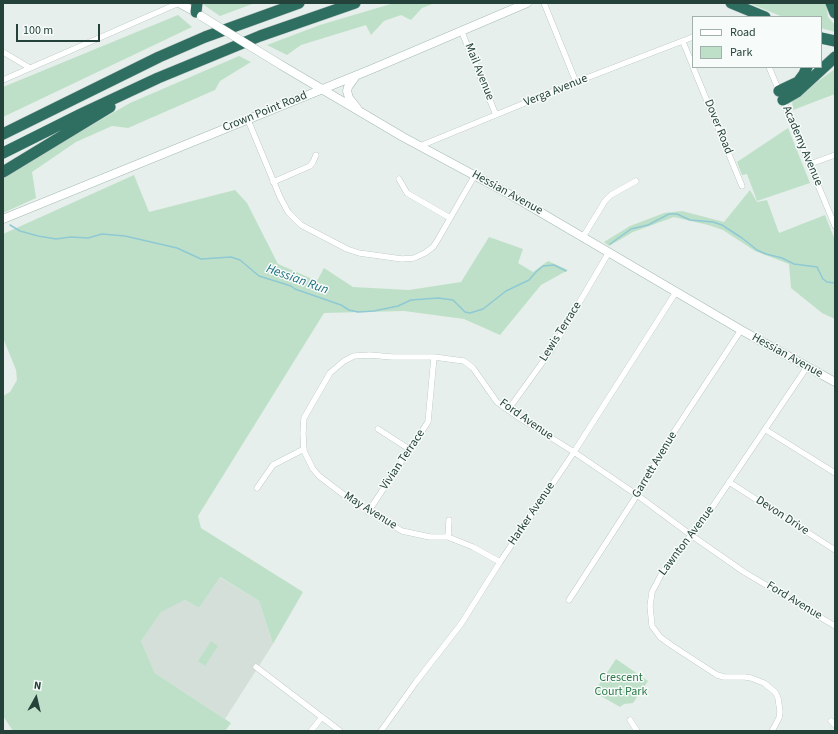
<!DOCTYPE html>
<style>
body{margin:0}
#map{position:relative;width:838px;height:734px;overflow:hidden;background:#e6efeb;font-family:"Source Sans 3",sans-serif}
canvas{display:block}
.frame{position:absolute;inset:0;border:4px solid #24423a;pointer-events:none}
.legend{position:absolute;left:692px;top:16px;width:130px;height:52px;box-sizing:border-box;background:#f7fbf9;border:1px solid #a3b1ad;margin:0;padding:5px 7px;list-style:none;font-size:12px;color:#24423a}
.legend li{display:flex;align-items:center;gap:8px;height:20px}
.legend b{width:20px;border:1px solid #a3b1ad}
.north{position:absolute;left:16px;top:678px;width:40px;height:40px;-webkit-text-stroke:3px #f7fbf9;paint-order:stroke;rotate:8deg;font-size:11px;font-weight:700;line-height:16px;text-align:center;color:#24423a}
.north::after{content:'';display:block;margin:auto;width:14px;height:18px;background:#24423a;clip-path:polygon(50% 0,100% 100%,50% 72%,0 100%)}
.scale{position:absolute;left:16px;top:24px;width:84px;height:18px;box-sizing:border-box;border:2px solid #24423a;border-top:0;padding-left:5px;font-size:12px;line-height:14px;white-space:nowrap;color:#24423a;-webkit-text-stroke:3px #f7fbf9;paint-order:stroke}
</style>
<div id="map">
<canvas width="838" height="734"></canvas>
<div class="frame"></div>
<ul class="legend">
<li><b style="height:5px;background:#fff"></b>Road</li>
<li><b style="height:11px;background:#bfe0c8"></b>Park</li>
</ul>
<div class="north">N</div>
<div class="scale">100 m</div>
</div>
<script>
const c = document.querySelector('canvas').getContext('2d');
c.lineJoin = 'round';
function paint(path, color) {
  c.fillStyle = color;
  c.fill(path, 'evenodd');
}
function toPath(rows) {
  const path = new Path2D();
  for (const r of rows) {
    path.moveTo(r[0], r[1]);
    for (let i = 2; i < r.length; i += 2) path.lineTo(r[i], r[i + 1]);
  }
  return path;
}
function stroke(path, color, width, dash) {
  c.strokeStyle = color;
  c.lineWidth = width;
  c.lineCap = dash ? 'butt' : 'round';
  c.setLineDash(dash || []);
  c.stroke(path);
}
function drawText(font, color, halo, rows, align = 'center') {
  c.font = font + ' "Source Sans 3",sans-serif';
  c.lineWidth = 3;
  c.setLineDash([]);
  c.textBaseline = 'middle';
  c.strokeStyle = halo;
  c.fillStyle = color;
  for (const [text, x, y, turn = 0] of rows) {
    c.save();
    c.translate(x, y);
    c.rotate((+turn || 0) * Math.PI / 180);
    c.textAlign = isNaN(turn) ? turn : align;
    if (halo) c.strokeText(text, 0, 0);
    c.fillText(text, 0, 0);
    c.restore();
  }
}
paint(toPath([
 [219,577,259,601,273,644,225,719,155,673,141,641,160,612,185,600,199,608]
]), '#d4dfda');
paint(toPath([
 [201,3,255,3,220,16],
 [394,3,435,3,422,8,411,20,401,15,384,21,371,35,366,25,301,45,287,55,267,45,320,25],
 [749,3,826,3,828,17,835,25,835,32,821,28,821,17,783,17],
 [178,15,192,27,3,117,3,87],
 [239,56,251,62,220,81,215,90,128,128,112,126,76,142,32,172,36,198,3,213,3,177,130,103],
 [835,69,835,94,793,110,792,100],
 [788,128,810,183,757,201,747,174,742,175,737,162],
 [134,175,149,212,235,190,247,203,278,264,317,281,324,268,353,287,409,290,461,282,489,237,523,249,518,263,533,272,548,261,568,270,541,285,500,335,464,319,404,311,324,313,198,516,201,528,303,592,273,644,259,601,220,577,199,608,185,600,161,612,141,641,155,673,231,723,225,731,13,731,3,716,3,396,10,392,17,380,16,370,3,338,3,234],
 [750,190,757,202,767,200,779,233,825,215,835,240,835,319,822,313,791,288,789,264,755,251,723,230,708,225,674,217,633,232,609,246,604,242,630,226,664,213,682,211,724,222],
 [211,641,218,646,205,666,198,661],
 [616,659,648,681,633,703,624,704,620,707,594,692]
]), '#bfe0c8');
stroke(toPath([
 [10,225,20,231,38,236,56,239,71,237,88,238,102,234,125,236,177,248,201,259,231,257,240,260,259,276,291,286,295,289,341,305,349,310,358,312,374,311,398,306,411,300,438,298,453,300,465,312,470,313,483,309,506,291,529,280,536,272,543,266,554,265,566,271],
 [610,244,631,229,648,225,669,214,677,214,690,220,713,222,722,225,742,238,757,250,766,254,782,258,794,264,817,267,823,279,827,282,835,283]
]), '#8ec9d4', 1.5);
const minor = toPath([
 [544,3,576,82],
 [461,30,496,115],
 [683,42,693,66],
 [3,52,30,68],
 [693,67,742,186],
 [769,67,835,226],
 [3,80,179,3],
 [248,120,280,197,288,212,301,225,347,249,359,253,402,259,414,258,425,253,433,247,437,241,475,175],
 [420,146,576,82,693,37],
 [810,164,835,155],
 [399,179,407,193,450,218],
 [273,182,310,166,313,162,316,155],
 [583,237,605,201,611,195,636,181],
 [508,410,552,349,609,252],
 [378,429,409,449],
 [766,430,835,473],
 [729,482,835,550],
 [257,488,273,465,304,449],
 [368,512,428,422,434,357],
 [448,537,449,520],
 [500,562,473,547,448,537,430,537,402,531,348,498,319,476,313,469,304,451,303,433,304,418,330,373,344,361,354,356,370,355,392,357,434,357,464,361,473,368,497,402,518,417,574,452,637,495,691,535,744,572,835,626],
 [569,600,637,495,672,435,741,330],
 [256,667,340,731],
 [630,720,637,731],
 [831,721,835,725],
 [311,731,322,717],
 [381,731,416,682,461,624,500,562,574,452,676,292],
 [772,731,779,718,780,712,778,698,775,692,764,683,751,678,745,677,724,677,717,675,671,645,660,637,652,626,650,606,652,592,662,573,707,515,807,367]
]);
const secondary = toPath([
 [179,3,199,14],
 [281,65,403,137,511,195,741,330,835,382],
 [356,76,348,87,347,91,349,98,357,108],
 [3,219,372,69,527,3]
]);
const motorway = toPath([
 [731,3,765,17],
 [831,3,835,13],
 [196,12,197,3],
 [821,38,835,41],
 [779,91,798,82,804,74,807,67],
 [783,100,797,92,835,57],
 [3,134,159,57,205,37,299,3],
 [3,153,81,114,158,78,260,36,355,3],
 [3,172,110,107]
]);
stroke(minor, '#a8b8b2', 6);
stroke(secondary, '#a4bbb3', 9);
stroke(motorway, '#c2cac8', 12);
stroke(minor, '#fff', 5.5);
stroke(secondary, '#fff', 8);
stroke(motorway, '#2f6f62', 11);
const secondaryBridge = toPath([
 [201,16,281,65]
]);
stroke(secondaryBridge, '#a4bbb3', 9, []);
stroke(secondaryBridge, '#fff', 8);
drawText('12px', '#24423a', '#f7fbf9', [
 ["Mail Avenue",479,72,68],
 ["Verga Avenue",556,91,-22],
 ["Crown Point Road",265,112,-22],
 ["Dover Road",718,127,68],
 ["Academy Avenue",802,146,67],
 ["Hessian Avenue",507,193,29],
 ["Lewis Terrace",561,332,-58],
 ["Hessian Avenue",787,356,29],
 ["Ford Avenue",526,420,35],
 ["Vivian Terrace",403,460,-56],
 ["Garrett Avenue",655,465,-59],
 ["May Avenue",370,511,32],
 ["Harker Avenue",532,514,-56],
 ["Devon Drive",782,516,33],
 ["Lawnton Avenue",687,541,-53],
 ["Ford Avenue",794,601,31]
]);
drawText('12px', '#2d7a4b', '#f7fbf9', [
 ["Crescent",621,678],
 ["Court Park",621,692]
]);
drawText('italic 13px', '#1c6f80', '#f7fbf9', [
 ["Hessian Run",297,280,20]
]);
</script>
